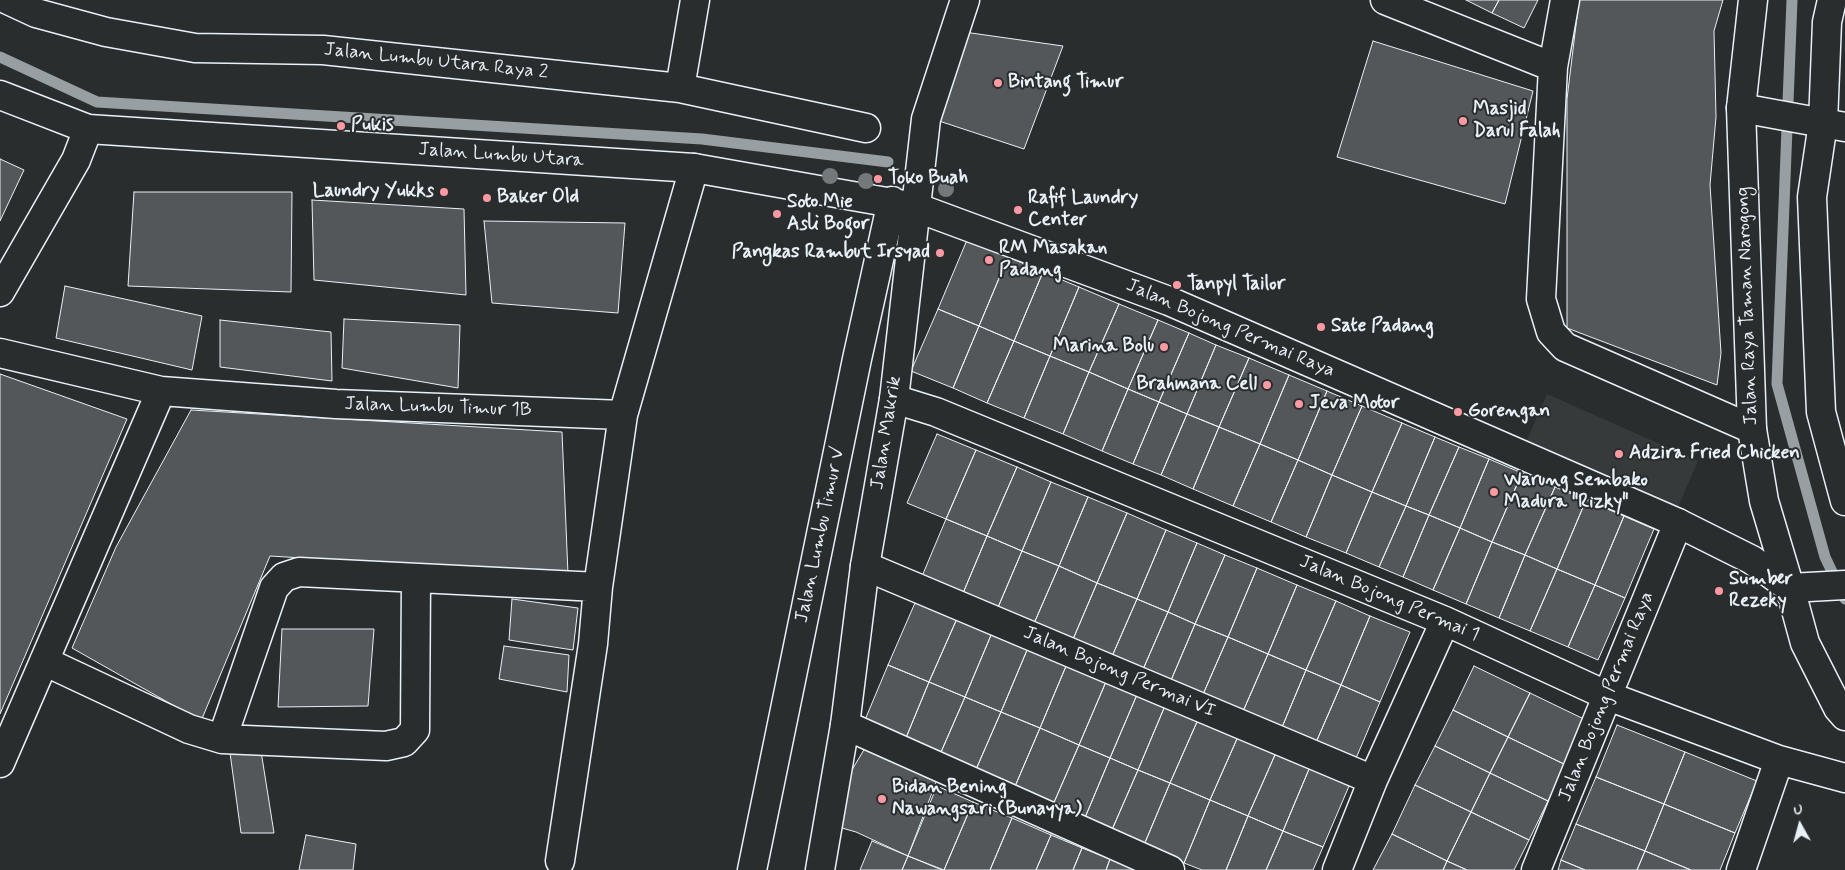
<!DOCTYPE html>
<style>
body{margin:0}
#map{position:relative;width:1845px;height:870px;overflow:hidden;background:#2a2d2e;font-family:Mynerve,sans-serif}
canvas{display:block}
.north{position:absolute;left:1775px;top:800px;width:50px;height:50px;-webkit-text-stroke:4px #2a2d2e;paint-order:stroke;rotate:353deg;font-size:14px;font-weight:700;line-height:20px;text-align:center;color:#e8f1f8}
.north::after{content:'';display:block;margin:auto;width:18px;height:22px;background:#e8f1f8;clip-path:polygon(50% 0,100% 100%,50% 72%,0 100%)}
</style>
<div id="map">
<canvas width="1845" height="870"></canvas>
<div class="north">U</div>
</div>
<script>
const c = document.querySelector('canvas').getContext('2d');
c.lineJoin = 'round';
function paint(path, color) {
  c.fillStyle = color;
  c.fill(path, 'evenodd');
}
function toPath(rows) {
  const path = new Path2D();
  for (const r of rows) {
    path.moveTo(r[0], r[1]);
    for (let i = 2; i < r.length; i += 2) path.lineTo(r[i], r[i + 1]);
  }
  return path;
}
function stroke(path, color, width, dash) {
  c.strokeStyle = color;
  c.lineWidth = width;
  c.lineCap = dash ? 'butt' : 'round';
  c.setLineDash(dash || []);
  c.stroke(path);
}
function drawText(font, color, halo, rows, align = 'center') {
  c.font = font + ' Mynerve,sans-serif';
  c.lineWidth = 4;
  c.setLineDash([]);
  c.textBaseline = 'middle';
  c.strokeStyle = halo;
  c.fillStyle = color;
  for (const [text, x, y, turn = 0] of rows) {
    c.save();
    c.translate(x, y);
    c.rotate((+turn || 0) * Math.PI / 180);
    c.textAlign = isNaN(turn) ? turn : align;
    if (halo) c.strokeText(text, 0, 0);
    c.fillText(text, 0, 0);
    c.restore();
  }
}
paint(toPath([
 [1547,394,1698,461,1674,516,1523,449]
]), '#363a3b');
stroke(toPath([
 [1792,0,1777,384,1825,557,1845,599],
 [0,57,97,102,702,139,888,162]
]), '#989fa3', 11);
const building = toPath([
 [1466,0,1499,0,1492,13,1466,0],
 [1499,0,1538,0,1524,28,1492,13,1499,0],
 [1579,0,1723,0,1714,31,1716,117,1710,185,1721,353,1717,385,1567,328,1567,99,1579,0],
 [964,32,1063,46,1024,149,936,120,964,32],
 [1373,41,1533,91,1505,204,1337,157,1373,41],
 [0,159,24,170,0,221,0,159],
 [134,192,292,192,291,292,128,286,134,192],
 [312,200,464,209,466,295,314,280,312,200],
 [484,221,625,223,618,313,492,303,484,221],
 [967,240,1008,257,979,326,938,309,967,240],
 [1008,257,1043,272,1014,341,979,326,1008,257],
 [1043,272,1079,287,1050,356,1014,341,1043,272],
 [65,286,202,316,192,370,56,338,65,286],
 [1079,287,1119,304,1089,372,1050,356,1079,287],
 [1119,304,1158,320,1128,389,1089,372,1119,304],
 [938,309,979,326,953,388,911,371,938,309],
 [344,319,460,325,458,388,342,368,344,319],
 [220,320,331,332,332,381,220,367,220,320],
 [1158,320,1189,333,1159,402,1128,389,1158,320],
 [979,326,1014,341,987,403,953,388,979,326],
 [1189,333,1216,345,1187,414,1159,402,1189,333],
 [1014,341,1050,356,1024,418,987,403,1014,341],
 [1216,345,1249,358,1219,427,1187,414,1216,345],
 [1050,356,1089,372,1063,434,1024,418,1050,356],
 [1249,358,1289,375,1260,444,1219,427,1249,358],
 [1089,372,1128,389,1102,451,1063,434,1089,372],
 [0,374,127,419,0,714,0,374],
 [1289,375,1327,391,1298,460,1260,444,1289,375],
 [1128,389,1159,402,1133,464,1102,451,1128,389],
 [1327,391,1362,406,1332,475,1298,460,1327,391],
 [1159,402,1187,414,1161,475,1133,464,1159,402],
 [1362,406,1402,423,1372,492,1332,475,1362,406],
 [191,410,562,432,568,574,270,556,201,721,72,648,116,547,191,410],
 [1187,414,1219,427,1193,489,1161,475,1187,414],
 [1402,423,1435,437,1406,506,1372,492,1402,423],
 [1219,427,1260,444,1233,506,1193,489,1219,427],
 [937,434,976,450,946,519,907,503,937,434],
 [1435,437,1459,447,1429,515,1406,506,1435,437],
 [1260,444,1298,460,1271,522,1233,506,1260,444],
 [1459,447,1489,459,1460,528,1429,515,1459,447],
 [976,450,1017,467,987,536,946,519,976,450],
 [1489,459,1522,473,1492,542,1460,528,1489,459],
 [1298,460,1332,475,1306,537,1271,522,1298,460],
 [1017,467,1051,482,1022,551,987,536,1017,467],
 [1522,473,1555,487,1525,555,1492,542,1522,473],
 [1332,475,1372,492,1346,553,1306,537,1332,475],
 [1051,482,1088,497,1059,566,1022,551,1051,482],
 [1555,487,1586,500,1557,569,1525,555,1555,487],
 [1372,492,1406,506,1379,567,1346,553,1372,492],
 [1088,497,1127,513,1097,583,1059,566,1088,497],
 [1586,500,1624,516,1595,585,1557,569,1586,500],
 [1406,506,1429,515,1403,577,1379,567,1406,506],
 [1127,513,1166,530,1137,599,1097,583,1127,513],
 [1429,515,1460,528,1433,590,1403,577,1429,515],
 [1624,516,1654,529,1625,598,1595,585,1624,516],
 [946,519,987,536,961,598,920,581,946,519],
 [1460,528,1492,542,1466,604,1433,590,1460,528],
 [1166,530,1197,543,1168,612,1137,599,1166,530],
 [987,536,1022,551,996,612,961,598,987,536],
 [1492,542,1525,555,1499,618,1466,604,1492,542],
 [1197,543,1225,555,1195,624,1168,612,1197,543],
 [1022,551,1059,566,1032,628,996,612,1022,551],
 [1225,555,1257,568,1228,637,1195,624,1225,555],
 [1525,555,1557,569,1530,631,1499,618,1525,555],
 [1059,566,1097,583,1071,644,1032,628,1059,566],
 [1257,568,1297,585,1268,654,1228,637,1257,568],
 [1557,569,1595,585,1568,647,1530,631,1557,569],
 [1097,583,1137,599,1110,661,1071,644,1097,583],
 [1297,585,1336,601,1306,670,1268,654,1297,585],
 [1595,585,1625,598,1598,660,1568,647,1595,585],
 [918,596,959,614,929,682,888,665,918,596],
 [512,599,578,608,573,650,509,640,512,599],
 [1137,599,1168,612,1141,674,1110,661,1137,599],
 [1336,601,1370,616,1341,685,1306,670,1336,601],
 [1168,612,1195,624,1169,685,1141,674,1168,612],
 [959,614,994,628,965,697,929,682,959,614],
 [1370,616,1410,632,1380,702,1341,685,1370,616],
 [1195,624,1228,637,1201,699,1169,685,1195,624],
 [994,628,1030,643,1001,712,965,697,994,628],
 [282,629,374,629,368,706,278,707,282,629],
 [1228,637,1268,654,1241,716,1201,699,1228,637],
 [1030,643,1069,659,1040,728,1001,712,1030,643],
 [504,646,569,655,567,692,499,679,504,646],
 [1268,654,1306,670,1280,732,1241,716,1268,654],
 [1069,659,1108,677,1079,745,1040,728,1069,659],
 [888,665,929,682,903,745,862,727,888,665],
 [1474,666,1530,693,1508,737,1453,710,1474,666],
 [1306,670,1341,685,1314,747,1280,732,1306,670],
 [1108,677,1139,690,1110,758,1079,745,1108,677],
 [929,682,965,697,938,759,903,745,929,682],
 [1341,685,1380,702,1354,763,1314,747,1341,685],
 [1139,690,1167,701,1138,770,1110,758,1139,690],
 [1530,693,1588,721,1566,765,1508,737,1530,693],
 [965,697,1001,712,974,774,938,759,965,697],
 [1167,701,1200,715,1170,783,1138,770,1167,701],
 [1453,710,1508,737,1490,773,1435,746,1453,710],
 [1001,712,1040,728,1013,791,974,774,1001,712],
 [1200,715,1240,732,1210,800,1170,783,1200,715],
 [1617,725,1685,752,1664,804,1596,777,1617,725],
 [1040,728,1079,745,1052,807,1013,791,1040,728],
 [1240,732,1278,748,1248,816,1210,800,1240,732],
 [1508,737,1566,765,1548,801,1490,773,1508,737],
 [1079,745,1110,758,1084,820,1052,807,1079,745],
 [1435,746,1490,773,1471,812,1415,785,1435,746],
 [865,748,938,777,908,856,856,832,821,822,865,748],
 [1278,748,1312,762,1283,831,1248,816,1278,748],
 [261,751,274,833,241,833,230,753,261,751],
 [1685,752,1757,781,1735,833,1664,804,1685,752],
 [1110,758,1138,770,1111,832,1084,820,1110,758],
 [1312,762,1352,779,1323,847,1283,831,1312,762],
 [1138,770,1170,783,1144,845,1111,832,1138,770],
 [1490,773,1548,801,1529,840,1471,812,1490,773],
 [1596,777,1664,804,1645,851,1576,824,1596,777],
 [1170,783,1210,800,1184,863,1144,845,1170,783],
 [1415,785,1471,812,1447,861,1392,834,1415,785],
 [937,786,973,802,944,870,908,856,937,786],
 [1210,800,1248,816,1226,870,1202,870,1184,863,1210,800],
 [973,802,1012,818,990,870,944,870,973,802],
 [1664,804,1735,833,1720,870,1691,870,1645,851,1664,804],
 [1471,812,1529,840,1514,870,1467,870,1447,861,1471,812],
 [1248,816,1283,831,1266,870,1226,870,1248,816],
 [1012,818,1051,835,1036,870,990,870,1012,818],
 [1576,824,1645,851,1637,870,1585,870,1561,860,1576,824],
 [1283,831,1323,847,1313,870,1266,870,1283,831],
 [1392,834,1447,861,1443,870,1373,870,1392,834],
 [306,835,356,844,353,870,299,870,306,835],
 [1051,835,1082,848,1073,870,1036,870,1051,835],
 [872,841,908,856,902,870,860,870,872,841],
 [1082,848,1110,859,1106,870,1073,870,1082,848],
 [1645,851,1691,870,1637,870,1645,851],
 [908,856,942,870,902,870,908,856],
 [1110,859,1136,870,1106,870,1110,859],
 [1561,860,1585,870,1558,870,1561,860],
 [1447,861,1467,870,1443,870,1447,861]
]);
paint(building, '#535759');
stroke(building, '#e8f1f8', 1);
const minor = toPath([
 [8,0,36,13,106,32,195,48,323,50,680,88,866,128],
 [1385,0,1553,67],
 [1565,0,1553,67,1541,299,1551,332,1565,347,1752,429],
 [680,88,695,0],
 [1741,108,1845,127],
 [0,292,76,160,88,129],
 [0,353,161,391,336,404,623,415,694,168],
 [894,399,936,412,1445,621,1608,696,1779,760,1845,778],
 [865,566,1373,780],
 [1790,588,1805,643,1838,708,1845,716],
 [44,661,189,729,222,739,274,588,284,577,299,572,598,587],
 [845,725,1170,870],
 [222,739,386,746,404,742,415,730,416,579],
 [0,763,161,391],
 [560,861,593,644,598,587,623,415],
 [752,870,857,359,892,201],
 [1337,870,1373,780,1445,621],
 [1536,870,1678,523],
 [1741,870,1779,760]
]);
const tertiary = toPath([
 [1753,0,1741,108,1752,429,1764,501,1790,588],
 [1832,0,1827,22,1823,123,1812,197,1821,412,1845,501],
 [0,95,88,129,694,168,915,207,1169,301,1678,523,1752,560,1790,588],
 [1790,588,1845,585],
 [820,870,845,725,865,566,894,399,926,119,965,0]
]);
stroke(minor, '#e8f1f8', 31);
stroke(tertiary, '#e8f1f8', 31);
stroke(minor, '#2a2d2e', 28);
stroke(tertiary, '#2a2d2e', 28);
c.fillStyle = '#73787b';
for (const [x, y] of [
 [830,176],
 [866,181],
 [946,189]
]) {
  c.beginPath();
  c.arc(x, y, 8, 0, 2 * Math.PI);
  c.fill();
}
for (const [x, y, r, color] of [
 [998,83,5,"#ff9aa2"],
 [1463,121,5,"#ff9aa2"],
 [341,126,5,"#ff9aa2"],
 [878,179,5,"#ff9aa2"],
 [444,192,5,"#ff9aa2"],
 [487,198,5,"#ff9aa2"],
 [1018,210,5,"#ff9aa2"],
 [777,214,5,"#ff9aa2"],
 [940,253,5,"#ff9aa2"],
 [989,260,5,"#ff9aa2"],
 [1177,285,5,"#ff9aa2"],
 [1321,327,5,"#ff9aa2"],
 [1164,347,5,"#ff9aa2"],
 [1267,385,5,"#ff9aa2"],
 [1299,404,5,"#ff9aa2"],
 [1458,412,5,"#ff9aa2"],
 [1619,454,5,"#ff9aa2"],
 [1494,492,5,"#ff9aa2"],
 [1719,591,5,"#ff9aa2"],
 [882,799,5,"#ff9aa2"]
]) {
  const dot = new Path2D();
  dot.arc(x, y, r, 0, 2 * Math.PI);
  c.fillStyle = color;
  c.fill(dot);
  stroke(dot, '#2a2d2e', 2);
}
drawText('19px', '#e8f1f8', '#2a2d2e', [
 ["Jalan Lumbu Utara Raya 2",436,62,6],
 ["Jalan Lumbu Utara",501,156,4],
 ["Jalan Raya Taman Narogong",1748,306,-92],
 ["Jalan Bojong Permai Raya",1230,329,23],
 ["Jalan Lumbu Timur 1B",438,408,2],
 ["Jalan Makrik",887,433,-81],
 ["Jalan Lumbu Timur V",821,535,-78],
 ["Jalan Bojong Permai 1",1389,599,23],
 ["Jalan Bojong Permai VI",1119,673,23],
 ["Jalan Bojong Permai Raya",1607,697,-68]
]);
drawText('bold 19px', '#e8f1f8', '#2a2d2e', [
 ["Bintang Timur",1008,83],
 ["Masjid",1473,110],
 ["Darul Falah",1473,132],
 ["Pukis",351,126],
 ["Toko Buah",888,179],
 ["Laundry Yukks",434,192,"right"],
 ["Baker Old",497,198],
 ["Rafif Laundry",1028,199],
 ["Center",1028,221],
 ["Soto Mie",787,203],
 ["Asli Bogor",787,225],
 ["RM Masakan",999,249],
 ["Padang",999,271],
 ["Pangkas Rambut Irsyad",930,253,"right"],
 ["Tanpyl Tailor",1187,285],
 ["Sate Padang",1331,327],
 ["Marina Bolu",1154,347,"right"],
 ["Brahmana Cell",1257,385,"right"],
 ["Jeva Motor",1309,404],
 ["Gorengan",1468,412],
 ["Adzira Fried Chicken",1629,454],
 ["Warung Sembako",1504,481],
 ["Madura \"Rizky\"",1504,503],
 ["Sumber",1729,580],
 ["Rezeky",1729,602],
 ["Bidan Bening",892,788],
 ["Nawangsari (Bunayya)",892,810]
], 'left');
</script>
